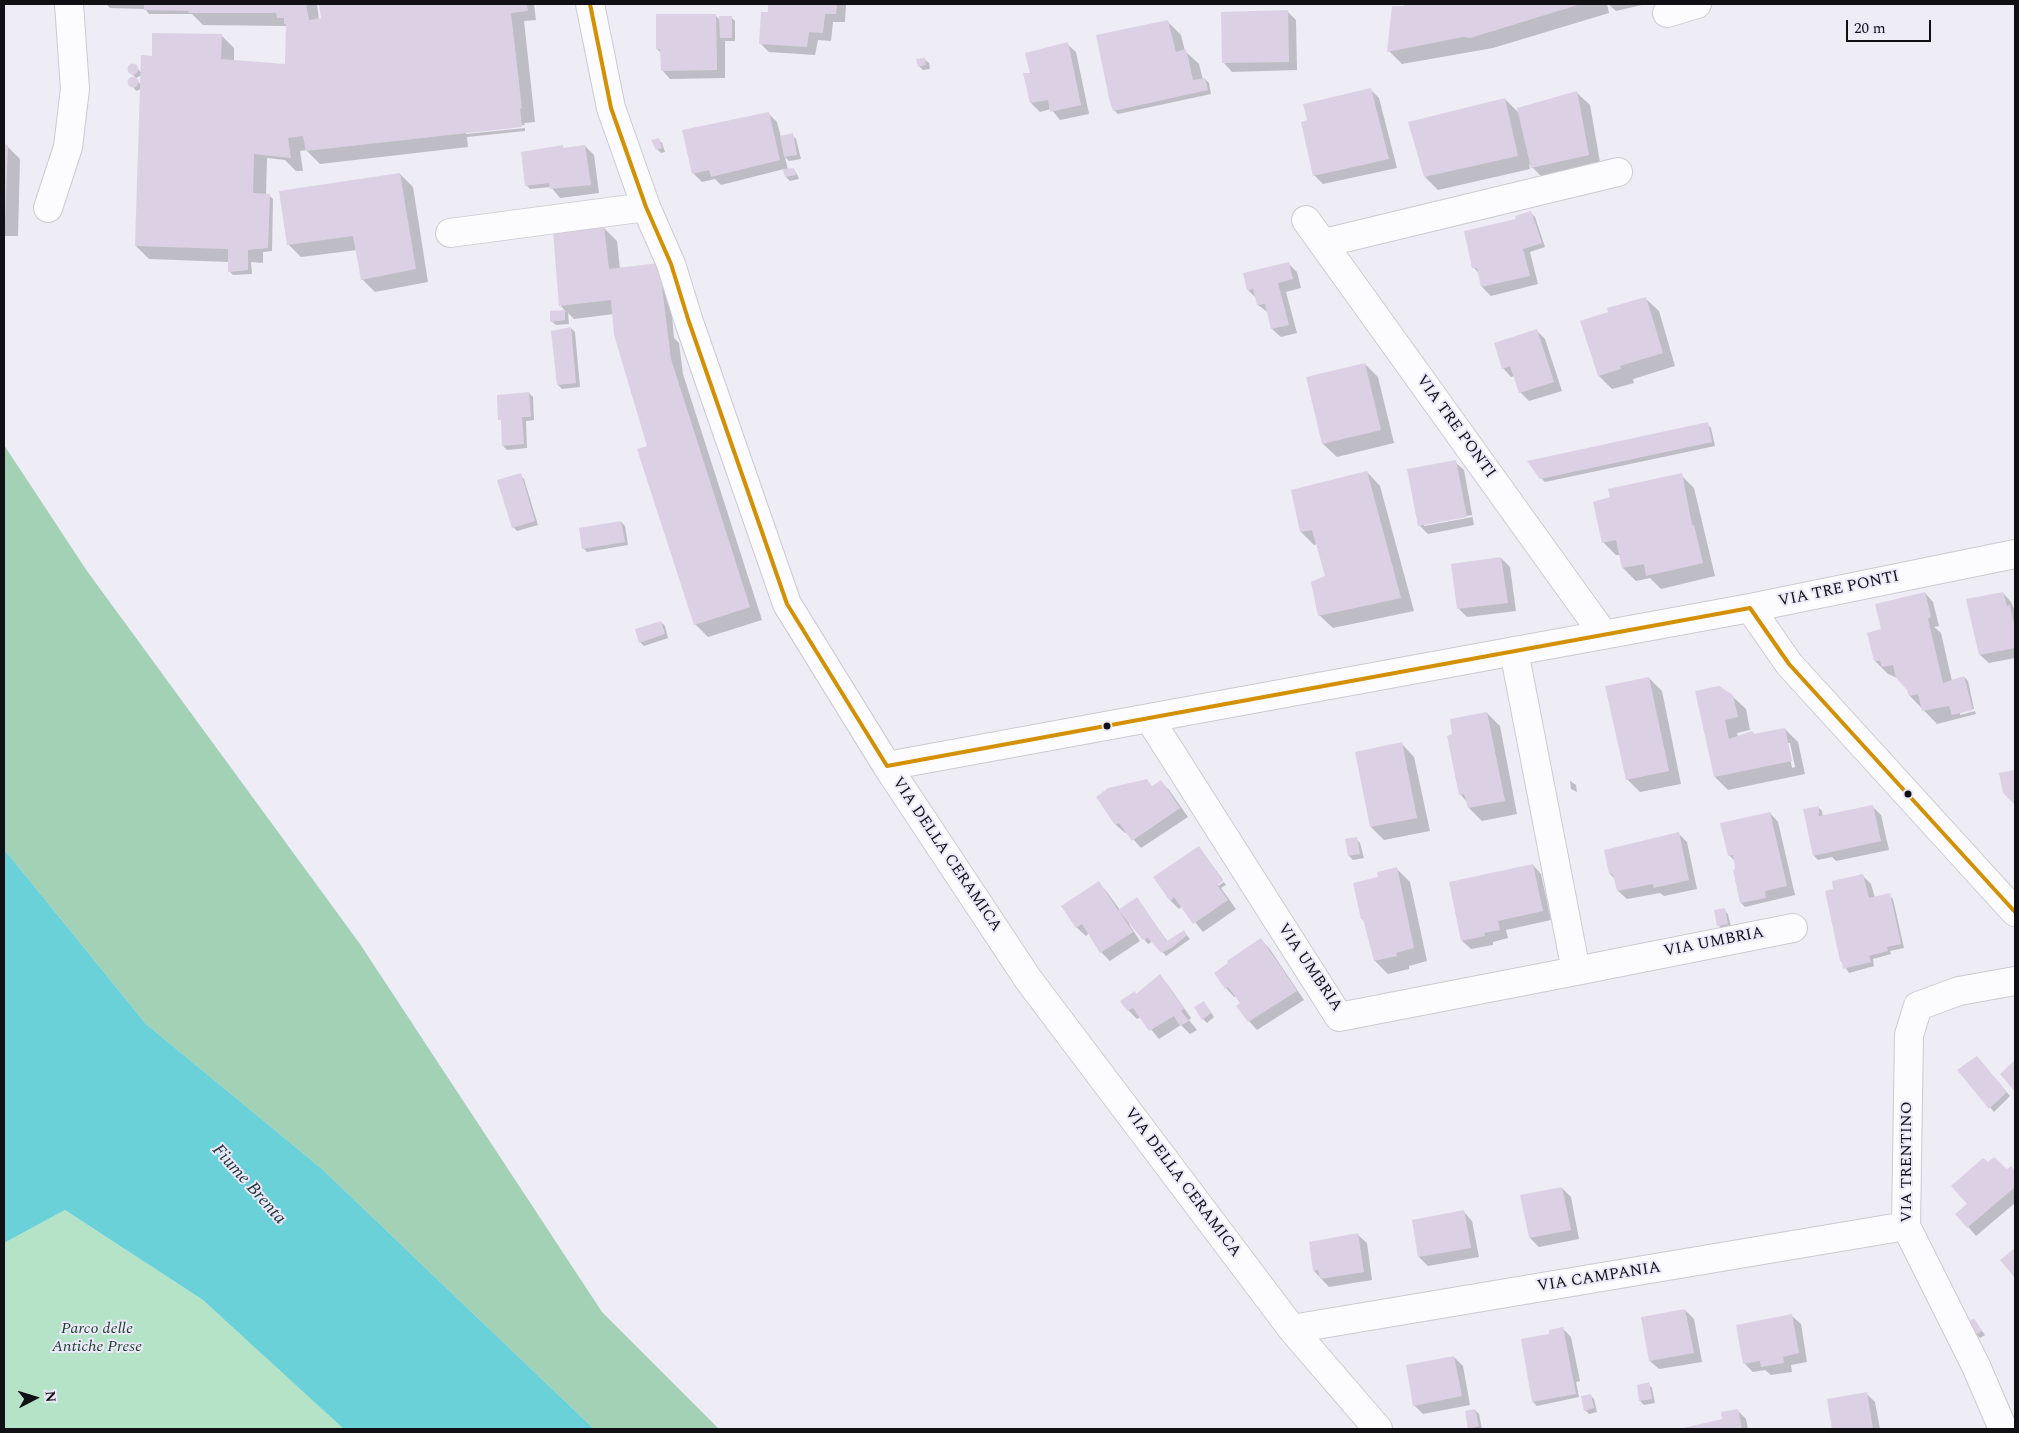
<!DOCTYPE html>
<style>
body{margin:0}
#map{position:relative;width:2019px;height:1433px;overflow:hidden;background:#eeecf5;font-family:Spectral,serif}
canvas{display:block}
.frame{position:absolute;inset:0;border:5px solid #111015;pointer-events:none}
.north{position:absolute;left:10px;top:1373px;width:50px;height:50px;-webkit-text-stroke:4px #ebe8f9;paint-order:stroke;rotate:85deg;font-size:14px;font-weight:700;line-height:20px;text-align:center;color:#111015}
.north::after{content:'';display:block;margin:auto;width:18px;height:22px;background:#111015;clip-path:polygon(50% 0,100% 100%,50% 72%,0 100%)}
.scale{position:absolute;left:1846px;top:20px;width:85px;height:22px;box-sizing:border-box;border:2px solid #111015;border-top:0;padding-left:6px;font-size:15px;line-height:18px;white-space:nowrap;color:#111015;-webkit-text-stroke:4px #ebe8f9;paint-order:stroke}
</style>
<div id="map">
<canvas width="2019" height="1433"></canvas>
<div class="frame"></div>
<div class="north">N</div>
<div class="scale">20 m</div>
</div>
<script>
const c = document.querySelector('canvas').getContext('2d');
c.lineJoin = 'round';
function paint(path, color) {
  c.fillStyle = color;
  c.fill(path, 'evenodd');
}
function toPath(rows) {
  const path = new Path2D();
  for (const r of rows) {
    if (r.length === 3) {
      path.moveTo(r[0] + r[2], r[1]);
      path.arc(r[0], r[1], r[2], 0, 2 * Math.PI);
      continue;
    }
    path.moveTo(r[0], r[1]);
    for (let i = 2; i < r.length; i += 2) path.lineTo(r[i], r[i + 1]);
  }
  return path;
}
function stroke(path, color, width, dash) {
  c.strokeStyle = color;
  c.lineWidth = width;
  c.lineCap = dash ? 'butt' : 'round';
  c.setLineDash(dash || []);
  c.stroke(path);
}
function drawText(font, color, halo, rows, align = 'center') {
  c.font = font + ' Spectral,serif';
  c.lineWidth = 4;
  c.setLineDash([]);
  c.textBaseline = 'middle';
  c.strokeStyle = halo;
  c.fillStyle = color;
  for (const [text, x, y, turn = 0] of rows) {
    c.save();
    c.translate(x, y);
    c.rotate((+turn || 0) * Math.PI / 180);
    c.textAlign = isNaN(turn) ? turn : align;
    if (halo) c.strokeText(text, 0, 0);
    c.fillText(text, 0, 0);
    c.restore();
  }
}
paint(toPath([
 [65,1210,203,1300,346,1429,4,1429,4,1243]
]), '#b5e3c8');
paint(toPath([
 [4,445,87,571,360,944,602,1312,719,1429,594,1429,321,1168,146,1024,4,849]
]), '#a3d1b6');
paint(toPath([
 [4,849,146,1024,321,1168,594,1429,344,1429,203,1300,65,1210,4,1243]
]), '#6ad1d9');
paint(toPath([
 [106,4,317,4,319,20,322,19,320,4,534,4,536,20,524,21,535,122,524,123,525,125,466,132,466,134,525,128,525,131,467,137,468,147,320,164,306,150,300,151,303,171,296,171,285,160,267,158,266,195,269,195,273,199,272,251,263,252,263,263,251,262,252,274,233,275,229,271,229,262,149,259,136,246,141,89,136,91,129,81,132,78,135,78,141,85,142,75,136,78,129,70,129,67,134,65,142,73,153,57,221,35,234,48,234,61,286,65,286,26,203,25,192,14,149,14,145,9,110,8],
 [769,4,846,4,845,22,833,22,831,41,818,40,815,55,769,52,760,43,769,13],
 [1406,4,1607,4,1609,13,1493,48,1402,64,1389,51],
 [1608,4,1646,4,1616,11],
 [1288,12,1296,20,1297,70,1232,72,1224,63],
 [716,16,721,21,731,17,735,21,735,41,725,41,725,78,670,79,662,70,661,53,657,49],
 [1168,22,1181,35,1185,51,1199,64,1203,80,1205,79,1209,83,1211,94,1118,114,1114,110],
 [1067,44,1076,52,1089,114,1060,120,1051,109,1040,112,1031,103,1024,75,1031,74],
 [924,59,929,63,930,69,923,70,919,66],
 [1371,90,1379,98,1397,168,1323,184,1314,175],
 [1576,92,1590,105,1601,168,1545,180,1529,164,1530,169,1438,190,1425,177,1505,99,1520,114],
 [768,113,777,122,781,137,792,135,796,139,801,159,789,161,785,157,788,170,793,169,797,174,799,179,790,181,786,177,784,169,721,185,715,179,702,182,694,174,684,131],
 [658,139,662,143,665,152,661,153,657,149],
 [4,146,7,146,20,159,18,236,4,236],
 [562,146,565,149,585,146,594,155,599,193,560,198,551,187,530,189,526,185],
 [400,174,413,187,428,282,375,292,362,279,357,250,301,257,288,244],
 [1531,213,1535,217,1545,247,1530,252,1538,284,1491,296,1482,287,1479,273,1474,268,1517,219],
 [604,228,617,241,620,269,668,273,674,338,679,343,683,374,762,620,708,637,695,624,614,314,574,319,568,313,569,324,556,325,551,321,551,312,566,312,561,306],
 [1288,263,1297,272,1301,288,1286,292,1297,333,1281,337,1272,329,1269,313,1258,305,1256,298,1248,290],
 [1645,298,1659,311,1675,366,1633,379,1634,383,1612,389,1599,376,1609,313],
 [571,328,575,332,580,387,562,389,558,385],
 [1536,330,1545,339,1562,391,1529,401,1521,393,1515,376,1511,377,1503,368],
 [1365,364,1378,377,1394,443,1337,457,1323,444],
 [529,393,533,397,534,420,526,421,527,448,507,450,503,446,502,422,500,419],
 [1707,424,1711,428,1715,446,1545,482,1541,478],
 [1455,462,1464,470,1474,525,1428,534,1419,525],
 [1472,515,1473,517,1424,526,1424,523],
 [1367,472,1380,486,1414,611,1333,628,1319,615,1326,577,1317,544,1314,545,1301,532,1292,491],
 [520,475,524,479,538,525,517,531,513,527],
 [1681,475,1694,488,1715,576,1661,589,1650,578,1636,581,1623,568,1620,555,1616,555,1603,542],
 [621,522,625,526,628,545,587,552,583,548],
 [1501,558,1510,567,1516,611,1467,617,1459,609],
 [1925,593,1933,602,1939,626,1934,627,1941,633,1952,681,1964,677,1968,681,1974,709,1960,712,1960,715,1975,711,1976,714,1937,724,1910,696,1908,689,1899,679,1888,674,1875,661,1883,630],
 [2003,593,2011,602,2015,611,2015,658,1989,663,1980,655],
 [661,622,665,626,668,638,644,646,640,642],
 [1649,678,1662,691,1681,784,1640,792,1627,779],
 [1696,692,1732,696,1746,709,1750,730,1737,733,1738,737,1752,732,1755,735,1785,729,1798,742,1805,774,1728,790,1715,777],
 [1787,743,1790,743,1795,767,1792,768],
 [1487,713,1500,726,1517,814,1482,821,1469,808,1467,802,1460,794,1453,735],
 [1401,743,1414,757,1430,831,1384,840,1371,827],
 [1570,781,1576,785,1577,792,1571,789],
 [1161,782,1169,790,1188,817,1141,848,1127,832,1125,833,1116,825,1097,797,1153,787],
 [1872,806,1881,815,1889,850,1836,861,1832,857,1818,860,1814,856,1818,807,1822,811,1823,817],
 [1770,813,1778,822,1795,895,1745,907,1741,903,1735,861,1729,855],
 [1678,833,1687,842,1697,889,1664,896,1660,893,1627,899,1618,891,1616,880,1610,874],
 [1356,839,1360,843,1364,858,1353,860,1349,856],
 [1199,847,1223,880,1218,883,1218,886,1224,882,1226,885,1221,888,1236,909,1203,932,1182,906,1179,909,1170,900],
 [1533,865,1541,874,1551,920,1506,930,1508,938,1493,942,1493,945,1471,949,1462,941],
 [1397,869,1410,882,1427,961,1409,966,1409,969,1388,974,1375,961,1365,922,1362,919,1379,878],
 [1863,876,1871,884,1875,898,1889,895,1893,899,1904,948,1890,951,1891,954,1873,959,1874,966,1849,973,1841,961],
 [1099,883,1107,892,1120,910,1137,899,1168,942,1184,932,1190,939,1166,956,1153,941,1148,944,1130,922,1129,924,1140,941,1110,961,1101,952,1089,933,1086,936,1077,928,1062,906],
 [1724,910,1728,914,1731,927,1722,929,1718,925],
 [1261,940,1269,948,1304,1000,1257,1030,1249,1021,1242,1004,1236,996,1234,997,1226,988],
 [1160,976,1168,985,1191,1018,1189,1020,1197,1030,1190,1034,1181,1025,1159,1039,1141,1017,1137,1019,1128,1010,1137,995],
 [1204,1002,1214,1017,1207,1023,1203,1019],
 [1981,1062,2010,1096,1994,1112,1959,1071],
 [1988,1163,2006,1171,2011,1168,2015,1172,2015,1203,1976,1236,1957,1214,1968,1204],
 [1562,1188,1571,1197,1579,1239,1539,1247,1530,1238,1521,1196],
 [1464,1212,1472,1221,1479,1257,1428,1266,1419,1257,1413,1221],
 [1358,1235,1367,1243,1372,1280,1329,1287,1314,1271],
 [1685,1310,1694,1319,1702,1362,1659,1369,1650,1361],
 [1792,1316,1801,1324,1807,1362,1791,1365,1792,1372,1771,1375,1765,1370,1753,1372,1744,1363],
 [1974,1320,1985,1335,1980,1338,1976,1334],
 [1563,1329,1571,1337,1580,1381,1576,1382,1579,1397,1537,1406,1533,1402],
 [1454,1357,1463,1366,1470,1405,1423,1414,1414,1405],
 [1648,1384,1652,1388,1655,1403,1644,1405,1640,1401],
 [1866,1393,1875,1402,1880,1429,1833,1429,1828,1400],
 [1590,1395,1594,1399,1597,1412,1589,1414,1585,1410],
 [1475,1410,1479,1414,1482,1429,1469,1428],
 [1737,1410,1746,1419,1748,1429,1682,1429,1723,1420]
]), '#0003');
paint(toPath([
 [140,4,306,4,309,20,321,18,319,4,527,4,528,11,511,13,522,109,520,108,522,127,306,151,303,136,288,138,291,158,254,154,253,193,270,194,268,248,248,250,248,270,228,272,228,249,135,246,141,55,152,56,152,33,222,34,221,59,285,64,286,24,284,24,284,18,277,18,276,13,188,13,189,11,144,10,144,5,140,5],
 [768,4,837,4,836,14,825,14,823,33,809,32,807,47,759,44,761,12,768,12],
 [1405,4,1581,4,1470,38,1463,37,1387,52,1392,6,1404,6],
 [1288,10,1289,62,1222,63,1221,12],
 [656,14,716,14,717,70,661,71,660,49,656,49],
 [719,16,732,16,732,38,720,38],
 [1168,20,1176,52,1186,49,1193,80,1205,78,1208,90,1113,111,1109,98,1096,35],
 [1068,42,1081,105,1050,112,1048,100,1030,103,1023,73,1030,73,1025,53],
 [925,58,926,65,918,67,916,59],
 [133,69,5.5],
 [133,82,5.5],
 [1371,88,1389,159,1313,176,1301,122,1307,120,1303,104],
 [1577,91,1589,155,1531,168,1517,108],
 [1505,98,1518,156,1424,177,1408,122],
 [769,112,780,160,711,177,709,170,692,174,682,130],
 [793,133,797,155,784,157,780,136],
 [659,138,662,148,656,150,651,140],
 [4,144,8,145,5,223,4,223],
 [563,145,563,148,585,145,591,185,550,189,549,183,525,186,521,152],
 [794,168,796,175,785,177,783,169],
 [400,173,416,269,361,280,353,236,287,245,279,191],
 [1531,211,1542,243,1523,249,1530,276,1481,287,1477,268,1472,268,1464,231,1516,219,1515,216],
 [604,226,609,269,659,263,671,359,750,607,694,625,637,449,647,446,614,335,611,300,559,306,553,232],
 [1289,262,1293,279,1278,283,1289,325,1271,329,1265,304,1257,305,1253,289,1247,290,1243,273],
 [1646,297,1663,353,1620,366,1621,369,1598,376,1580,321,1608,312,1607,308],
 [565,310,565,320,550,322,550,311],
 [571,327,576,383,557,385,551,331],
 [1537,329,1554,382,1519,393,1510,366,1502,369,1494,343],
 [1365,363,1381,430,1322,444,1306,377],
 [529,392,531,417,522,417,524,444,502,446,501,420,498,420,497,395],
 [1708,422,1712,442,1540,479,1527,461],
 [1456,460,1467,517,1418,526,1407,469],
 [1367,471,1401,598,1318,616,1311,582,1325,576,1312,530,1300,532,1291,490],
 [521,473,535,521,512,528,497,480],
 [1682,473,1692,525,1694,525,1703,563,1646,576,1644,564,1622,568,1616,540,1602,543,1593,502,1610,497,1608,489],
 [621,521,625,542,582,549,579,528],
 [1501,557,1508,603,1457,609,1451,564],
 [1925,592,1931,617,1928,619,1943,683,1964,676,1973,710,1952,715,1949,706,1922,711,1918,694,1909,696,1907,690,1896,678,1893,665,1882,667,1880,661,1874,661,1867,633,1881,629,1875,604],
 [2003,592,2007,606,2010,605,2015,628,2015,648,1979,655,1966,599],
 [661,621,665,634,639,643,635,629],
 [1649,677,1669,771,1626,780,1605,686],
 [1719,686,1733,695,1738,717,1725,720,1729,739,1752,731,1753,734,1785,728,1792,761,1714,777,1695,691],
 [1487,712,1505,801,1468,808,1464,794,1459,795,1447,736,1452,734,1450,719],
 [1402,742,1417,818,1370,827,1355,752],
 [2015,770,2015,803,2013,803,2003,793,1999,773],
 [1147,779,1152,786,1161,780,1180,808,1132,841,1119,823,1115,825,1096,797,1108,788],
 [1873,805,1881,841,1813,856,1803,809,1819,806,1819,816],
 [1770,812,1787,886,1765,891,1766,898,1740,903,1733,870,1735,869,1733,855,1728,856,1720,823],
 [1679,832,1689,880,1654,888,1653,884,1617,891,1613,874,1609,874,1604,850],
 [1357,837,1360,854,1348,856,1345,839],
 [1199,846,1223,881,1217,885,1228,900,1193,924,1174,897,1170,901,1153,877],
 [1533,864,1543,911,1498,921,1500,930,1484,933,1485,936,1461,941,1449,882],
 [1397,867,1414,948,1396,953,1397,956,1374,961,1363,919,1361,919,1353,883,1378,877,1377,872],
 [1863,874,1869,898,1890,893,1901,944,1887,947,1888,951,1869,956,1871,962,1843,969,1842,961,1840,961,1825,891,1833,889,1832,881],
 [1099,881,1118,910,1137,897,1167,941,1184,930,1187,935,1173,947,1161,953,1148,938,1143,940,1118,910,1133,932,1100,953,1082,924,1076,928,1061,906],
 [1725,908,1728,924,1717,926,1714,910],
 [1261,938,1297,991,1248,1022,1236,1006,1240,1003,1228,987,1225,989,1214,973,1228,963,1227,961],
 [1160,974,1184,1009,1181,1011,1189,1021,1180,1026,1174,1016,1149,1031,1133,1008,1127,1011,1120,1001,1135,991,1136,994],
 [1204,1001,1211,1013,1202,1020,1194,1007],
 [1977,1056,2007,1092,1989,1109,1957,1070],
 [2015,1060,2015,1092,2000,1074],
 [1994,1157,2007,1169,2011,1166,2015,1171,2015,1187,1967,1228,1955,1214,1967,1204,1951,1186,1983,1158,1988,1162],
 [1562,1187,1571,1230,1529,1238,1520,1195],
 [1464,1210,1471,1248,1418,1257,1412,1220],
 [1358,1233,1364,1272,1320,1279,1318,1270,1313,1271,1309,1242],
 [2015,1248,2015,1278,2000,1260],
 [1685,1309,1694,1353,1649,1361,1641,1317],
 [1792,1314,1799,1353,1783,1357,1784,1363,1761,1367,1760,1361,1743,1364,1736,1325],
 [1974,1318,1982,1331,1975,1335,1968,1322],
 [1563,1327,1576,1394,1532,1402,1521,1339,1549,1334,1549,1330],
 [1454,1356,1462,1396,1413,1406,1406,1365],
 [1649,1382,1652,1399,1639,1401,1637,1385],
 [1867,1392,1873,1429,1832,1429,1827,1399],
 [1591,1394,1594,1408,1584,1411,1581,1396],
 [1475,1409,1479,1426,1468,1429,1465,1411],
 [1738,1409,1742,1429,1679,1429,1722,1419,1721,1412]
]), '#dcd1e4');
const minor = toPath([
 [590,4,611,108,646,207,671,264,688,319,787,604,887,766,1028,979,1292,1329,1378,1429],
 [1667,13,1697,4],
 [48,208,68,147,75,89,69,4],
 [1306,220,1604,635],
 [450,233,646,207],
 [1324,243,1618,172],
 [1750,608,1789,664,2015,912],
 [1514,651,1576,971,1793,928],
 [1149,718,1339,1017,1576,971],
 [887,766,1750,608,2015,554],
 [1292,1329,1906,1226],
 [2003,1429,1976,1366,1906,1226,1909,1035,1918,1006,1959,991,2015,981]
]);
stroke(minor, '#cccad1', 30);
stroke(minor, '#fcfcfe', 28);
stroke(toPath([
 [590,4,611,108,646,207,671,264,688,319,787,604,887,766],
 [1750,608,1789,664,2015,912],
 [887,766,1750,608]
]), '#d49003', 4);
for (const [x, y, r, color] of [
 [1107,726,4.5,"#111015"],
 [1908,794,4.5,"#111015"]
]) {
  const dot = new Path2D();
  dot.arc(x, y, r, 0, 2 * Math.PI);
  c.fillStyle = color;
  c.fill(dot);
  stroke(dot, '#ebe8f9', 2);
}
drawText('16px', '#111015', '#ebe8f9', [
 ["VIA TRE PONTI",1455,427,54],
 ["VIA TRE PONTI",1839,590,-12],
 ["VIA DELLA CERAMICA",946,855,56],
 ["VIA UMBRIA",1714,943,-11],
 ["VIA UMBRIA",1309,968,56],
 ["VIA TRENTINO",1908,1162,-90],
 ["VIA DELLA CERAMICA",1182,1183,53],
 ["VIA CAMPANIA",1599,1278,-9]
]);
drawText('italic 16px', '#1a3f27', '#ebe8f9', [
 ["Parco delle",97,1330],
 ["Antiche Prese",97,1348]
]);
drawText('italic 18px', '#203839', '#ebe8f9', [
 ["Fiume Brenta",248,1185,48]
]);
</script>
